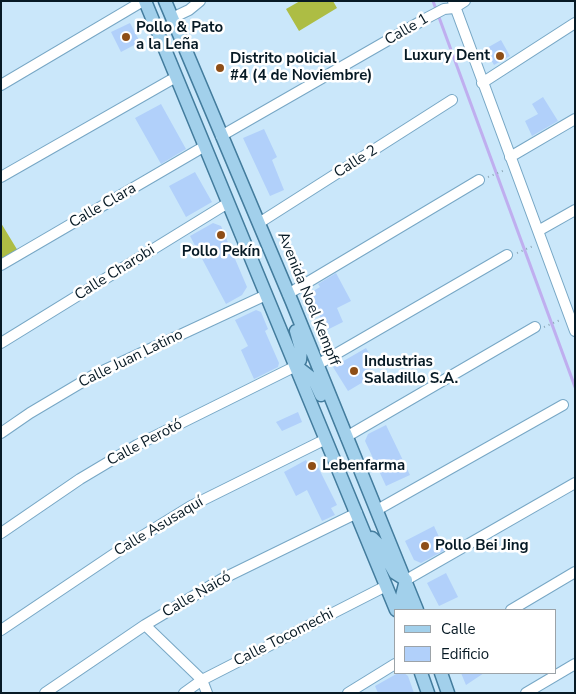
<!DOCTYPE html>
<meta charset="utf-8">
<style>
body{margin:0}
#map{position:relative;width:576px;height:694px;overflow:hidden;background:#cae7fa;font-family:"Nunito Sans",sans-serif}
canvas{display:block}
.frame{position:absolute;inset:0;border:2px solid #071a25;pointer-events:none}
.legend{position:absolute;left:394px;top:609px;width:162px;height:65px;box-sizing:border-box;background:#fff;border:1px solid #9ca3a8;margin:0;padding:6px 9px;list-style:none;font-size:15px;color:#071a25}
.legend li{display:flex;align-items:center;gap:10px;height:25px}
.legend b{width:25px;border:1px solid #9ca3a8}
</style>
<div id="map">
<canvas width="576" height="694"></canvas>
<div class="frame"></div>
<ul class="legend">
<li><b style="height:6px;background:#a2d0eb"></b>Calle</li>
<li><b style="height:14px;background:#b1d0fa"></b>Edificio</li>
</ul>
</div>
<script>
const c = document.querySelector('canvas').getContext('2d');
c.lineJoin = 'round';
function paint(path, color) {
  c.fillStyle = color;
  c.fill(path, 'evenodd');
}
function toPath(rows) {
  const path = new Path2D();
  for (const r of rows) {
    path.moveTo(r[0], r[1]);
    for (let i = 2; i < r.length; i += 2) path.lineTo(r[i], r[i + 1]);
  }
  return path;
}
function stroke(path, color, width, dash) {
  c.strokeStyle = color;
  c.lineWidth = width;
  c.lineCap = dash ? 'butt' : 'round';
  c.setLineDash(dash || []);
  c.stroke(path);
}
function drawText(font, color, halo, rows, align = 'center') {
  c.font = font + ' "Nunito Sans",sans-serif';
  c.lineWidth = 5;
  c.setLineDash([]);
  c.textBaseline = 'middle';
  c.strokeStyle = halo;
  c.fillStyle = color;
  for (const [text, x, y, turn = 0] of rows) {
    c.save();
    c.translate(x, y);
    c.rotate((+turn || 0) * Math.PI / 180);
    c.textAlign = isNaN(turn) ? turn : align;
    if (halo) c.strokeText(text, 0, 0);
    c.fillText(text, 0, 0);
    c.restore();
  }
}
paint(toPath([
 [300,1,333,1,337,8,299,31,286,9],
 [1,223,18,251,1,260]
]), '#adbd44');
stroke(toPath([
 [433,1,575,387]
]), '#bfaeef', 3);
paint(toPath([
 [130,23,140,42,121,52,111,32],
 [501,40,510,56,494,65,485,49],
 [543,97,558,121,532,136,525,121,538,114,532,104],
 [161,104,186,149,161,164,135,118],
 [264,129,277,157,272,160,284,190,270,196,243,138],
 [195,172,212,202,186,217,169,186],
 [213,223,221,226,247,287,242,295,226,304,190,236],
 [300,263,305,272,297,276,292,267],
 [336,273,351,301,337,308,343,322,327,330,308,294,320,287,318,284],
 [256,310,261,312,268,329,265,331,279,363,278,367,254,379,241,350,248,346,235,320],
 [366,348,373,360,367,363,375,375,348,391,333,367],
 [298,412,302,422,282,431,276,422],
 [386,425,410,475,386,486,365,441,368,434],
 [306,460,308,464,313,461,316,463,337,505,331,508,335,515,322,521,307,490,296,496,284,472],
 [434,526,445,550,421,563,414,560,405,541],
 [446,573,458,597,439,606,427,583],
 [398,673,404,673,408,676,414,693,378,693,375,686],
 [461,673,484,673,466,685]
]), '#b1d0fa');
const minor = toPath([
 [453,1,575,331],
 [172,18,189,10,200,1],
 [482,83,575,23],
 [1,85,143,1],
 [221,136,425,19,444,9,454,8,465,1],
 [510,157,575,119],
 [1,177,176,77],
 [259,223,452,100],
 [538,231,575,210],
 [1,265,205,146],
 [288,294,479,180],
 [1,343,228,203],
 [317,365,507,255],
 [1,433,30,413,94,375,266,295],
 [346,437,535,327],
 [377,510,563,405],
 [1,533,80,479,137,445,296,366],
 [406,580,575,483],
 [511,610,575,572],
 [145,625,202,680,207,693],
 [1,630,126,546,191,506,326,439],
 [45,693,145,625,222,579,357,513],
 [184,693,202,680,386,586],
 [348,693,395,664],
 [526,693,575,664]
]);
const major = toPath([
 [145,1,396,610],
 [165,1,292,302,417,610],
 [296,331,301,349,300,360,296,366,314,380,321,395],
 [372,538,379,545,395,573,406,580,402,596,406,610],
 [421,673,428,693],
 [441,673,448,693]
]);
stroke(minor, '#77a7c5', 12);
stroke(major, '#437c9d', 15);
stroke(toPath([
 [488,177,505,170],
 [517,253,533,246],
 [544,327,560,320]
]), '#8ea8b8', 2, [1, 4]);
stroke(minor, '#fff', 10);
stroke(major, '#a2d0eb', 12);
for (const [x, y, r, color] of [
 [126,37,5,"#8e4e17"],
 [500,56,5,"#8e4e17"],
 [220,68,5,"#8e4e17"],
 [221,235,5,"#8e4e17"],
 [354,371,5,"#8e4e17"],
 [312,466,5,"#8e4e17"],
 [425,546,5,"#8e4e17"]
]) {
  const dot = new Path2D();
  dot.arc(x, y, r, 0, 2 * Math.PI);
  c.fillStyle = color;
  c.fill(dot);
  stroke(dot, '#fff', 2);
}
drawText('bold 15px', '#071a25', '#fff', [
 ["Pollo & Pato",136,28],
 ["a la Leña",136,45],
 ["Luxury Dent",490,56,"right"],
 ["Distrito policial",230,59],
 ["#4 (4 de Noviembre)",230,76],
 ["Pollo Pekín",221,252,"center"],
 ["Industrias",364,362],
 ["Saladillo S.A.",364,379],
 ["Lebenfarma",322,466],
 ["Pollo Bei Jing",435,546]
], 'left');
drawText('15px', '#071a25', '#fff', [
 ["Calle 1",407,30,-30],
 ["Calle 2",356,162,-32],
 ["Calle Clara",103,206,-30],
 ["Calle Charobi",115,273,-32],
 ["Avenida Noel Kempff",308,299,68],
 ["Calle Juan Latino",131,359,-26],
 ["Calle Perotó",145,443,-28],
 ["Calle Asusaquí",159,527,-31],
 ["Calle Naicó",197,595,-30],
 ["Calle Tocomechi",284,638,-27]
]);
</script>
